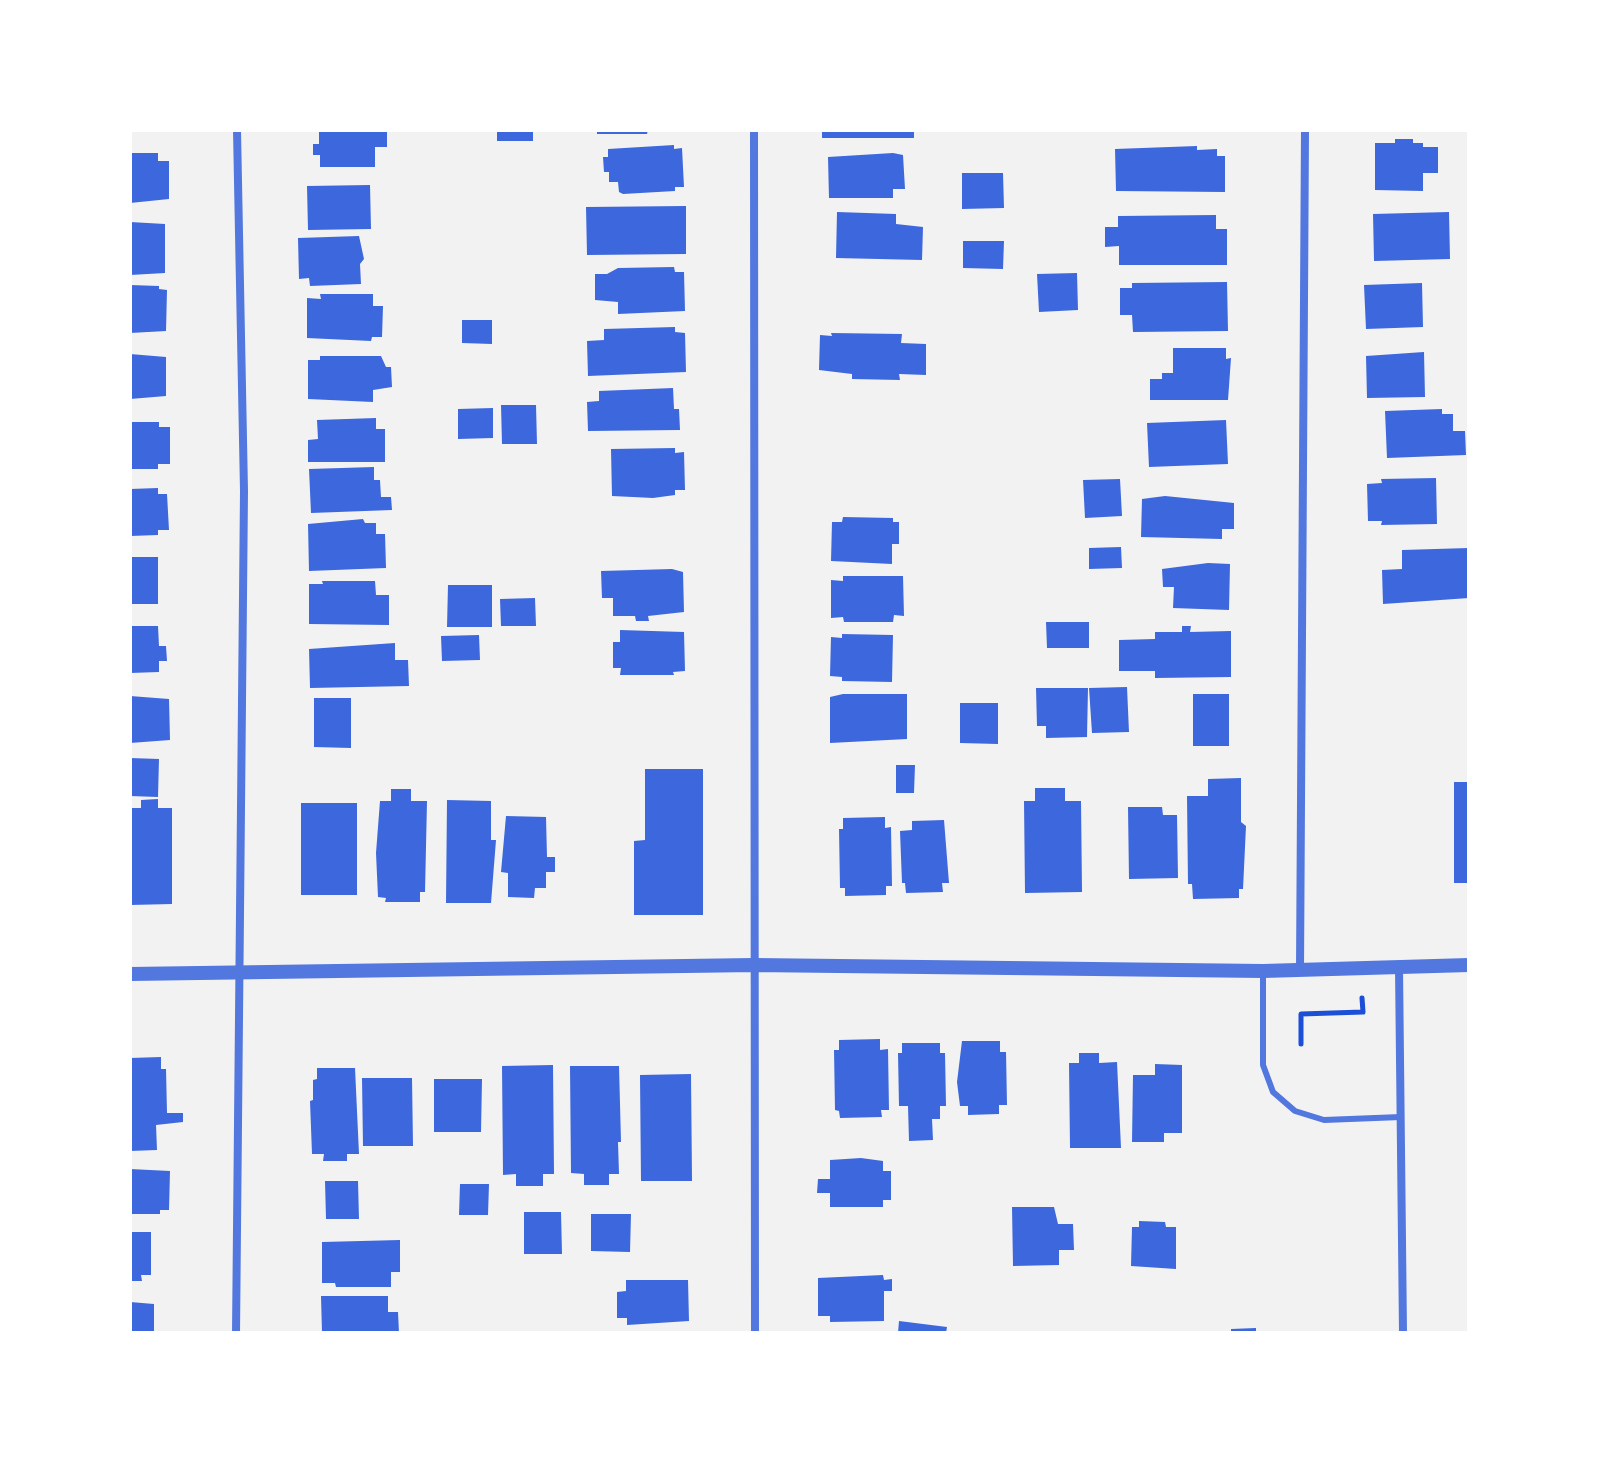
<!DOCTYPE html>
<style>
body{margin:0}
#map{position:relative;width:1599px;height:1463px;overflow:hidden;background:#f2f2f2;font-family:Commissioner,sans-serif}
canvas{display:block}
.frame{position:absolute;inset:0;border:132px solid #fff;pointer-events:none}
</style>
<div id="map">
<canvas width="1599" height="1463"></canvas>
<div class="frame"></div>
</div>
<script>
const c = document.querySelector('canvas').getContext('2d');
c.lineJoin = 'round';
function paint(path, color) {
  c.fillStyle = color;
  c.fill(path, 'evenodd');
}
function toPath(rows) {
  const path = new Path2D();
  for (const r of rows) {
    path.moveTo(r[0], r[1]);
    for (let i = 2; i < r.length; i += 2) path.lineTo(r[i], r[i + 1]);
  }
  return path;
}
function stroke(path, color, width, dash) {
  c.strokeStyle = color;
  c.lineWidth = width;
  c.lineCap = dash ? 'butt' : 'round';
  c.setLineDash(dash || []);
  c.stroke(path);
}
paint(toPath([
 [319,130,387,130,387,147,375,147,375,167,320,167,320,155,313,155,313,144,319,144],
 [497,130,533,130,533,141,497,141],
 [597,130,648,130,647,134,597,134],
 [822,130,914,130,914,138,822,138],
 [1395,139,1413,139,1413,143,1423,143,1423,147,1438,147,1438,173,1423,173,1423,191,1375,190,1375,143,1395,143],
 [674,145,674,149,682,148,684,187,675,187,675,191,623,194,619,192,618,182,609,182,609,172,604,172,603,157,608,157,608,149],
 [1197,146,1197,150,1217,149,1217,156,1225,156,1225,192,1116,191,1115,149],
 [130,153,158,153,158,161,169,161,169,199,130,203],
 [893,153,903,155,905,189,893,189,893,198,829,198,828,157],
 [962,173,1003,173,1004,208,962,209],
 [370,185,371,229,308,230,307,186],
 [686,206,686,254,587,255,586,207],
 [837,212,896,214,896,224,923,227,922,260,836,258],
 [1449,212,1450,259,1374,261,1373,214],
 [1216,215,1216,229,1227,229,1227,265,1119,265,1119,246,1105,247,1105,227,1118,227,1118,216],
 [130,222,165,224,165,273,130,275],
 [359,236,364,259,360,264,361,284,310,286,309,278,299,279,298,238],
 [963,241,1004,241,1003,269,963,268],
 [674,267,675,272,684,272,685,311,618,314,618,302,595,300,595,274,607,274,618,268],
 [1077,273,1078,310,1039,312,1037,274],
 [1227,282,1228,331,1133,332,1132,315,1120,315,1120,288,1132,288,1132,283],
 [1422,283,1423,327,1366,329,1364,285],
 [130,285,159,286,159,289,167,290,166,331,130,333],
 [320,294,373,294,373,306,383,306,382,337,372,337,371,341,307,338,307,298,321,299],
 [462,320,492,320,492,344,462,343],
 [675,327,675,332,685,333,686,372,588,376,587,341,604,340,604,329],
 [831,333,902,334,901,343,926,344,926,375,899,374,900,380,852,379,852,374,819,370,820,335,832,336],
 [1173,348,1226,348,1226,359,1231,358,1228,400,1150,400,1150,379,1162,379,1162,373,1173,373],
 [1424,352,1425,397,1367,398,1366,356],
 [130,354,166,357,166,396,130,399],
 [320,356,381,356,386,367,391,367,392,387,373,390,373,402,308,399,308,360,320,360],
 [673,388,674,409,679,409,680,430,588,431,587,402,599,401,599,391],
 [501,405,536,405,537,444,502,444],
 [493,408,493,438,458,439,458,409],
 [1442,409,1442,414,1453,414,1453,431,1465,431,1466,455,1387,458,1385,411],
 [376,418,376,429,385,429,385,462,308,462,308,440,318,439,317,420],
 [1226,420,1228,464,1149,467,1147,423],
 [130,422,159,422,159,427,170,427,170,464,158,464,158,469,130,469],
 [675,448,675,453,684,452,685,490,675,490,675,495,653,498,612,496,611,449],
 [374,467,374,480,380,480,381,497,391,497,392,510,311,513,309,469],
 [1436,478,1437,524,1381,525,1382,521,1368,521,1367,484,1382,483,1381,479],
 [1120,479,1122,516,1085,518,1083,480],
 [158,488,158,494,167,494,169,530,158,530,158,535,130,536,130,489],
 [1165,496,1234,503,1234,529,1222,529,1222,539,1141,537,1142,499],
 [843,517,893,518,893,522,899,522,899,544,892,544,892,564,831,561,832,522,842,522],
 [363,519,365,523,376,523,376,534,385,534,386,568,309,571,308,524],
 [1121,547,1122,568,1089,569,1089,548],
 [1469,548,1469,598,1383,604,1382,570,1402,569,1402,550],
 [130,557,158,557,158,604,130,604],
 [1208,563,1230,564,1229,610,1173,608,1174,587,1163,587,1162,569],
 [672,569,683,572,684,612,648,616,649,621,636,621,635,616,613,616,613,598,602,598,601,571],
 [843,576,903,576,904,616,894,615,893,622,844,622,843,617,831,618,831,580,843,581],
 [322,581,375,581,376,595,389,595,389,625,309,624,309,584,323,584],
 [448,585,492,585,492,627,447,627],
 [535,598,536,626,501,626,500,599],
 [1046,622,1089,622,1089,648,1047,648],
 [130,626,158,626,159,646,166,646,167,661,159,661,159,672,130,673],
 [1182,626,1191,626,1190,632,1231,631,1231,677,1155,678,1155,671,1119,671,1119,640,1155,639,1155,632,1182,632],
 [620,630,684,632,685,671,673,672,674,675,620,675,621,668,613,668,613,642,620,642],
 [842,634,893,635,892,682,842,681,842,677,830,676,831,637,842,638],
 [479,635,480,660,442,661,441,636],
 [395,643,395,660,408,660,409,686,310,688,309,649],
 [1127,687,1129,732,1092,733,1089,688],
 [1036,688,1088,688,1087,737,1046,738,1046,726,1037,726],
 [843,694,907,694,907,739,830,743,830,697],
 [1193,694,1229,694,1229,746,1193,746],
 [130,696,169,699,170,740,130,743],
 [314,698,351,698,351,748,314,747],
 [960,703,998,703,998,744,960,743],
 [130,758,159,759,158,797,130,796],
 [896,765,915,765,914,793,896,793],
 [645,769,703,769,703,915,634,915,634,841,645,840],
 [1241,778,1241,822,1246,826,1243,889,1239,889,1239,898,1193,899,1192,884,1188,884,1187,796,1208,796,1208,779],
 [1454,782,1469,782,1469,883,1454,883],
 [1035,788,1065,788,1065,801,1081,801,1082,892,1025,893,1024,801,1035,801],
 [391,789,411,789,411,801,427,801,425,892,420,892,420,902,385,902,386,898,378,897,376,853,380,801,391,801],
 [158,799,158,808,172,808,172,904,130,905,130,808,141,808,141,800],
 [447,800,491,801,491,840,496,840,491,903,446,903],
 [301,803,357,803,357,895,301,895],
 [1128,807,1162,807,1163,815,1177,815,1178,878,1129,879],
 [506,816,546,817,547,857,555,857,555,872,546,872,546,888,535,888,534,898,508,897,508,873,501,872],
 [885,817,885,828,891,827,892,886,886,886,886,895,845,896,845,888,840,888,839,829,843,829,843,818],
 [944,820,949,883,942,883,943,892,906,893,905,883,902,883,900,831,912,830,912,821],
 [880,1039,880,1050,888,1049,889,1110,881,1110,882,1117,840,1118,839,1111,835,1110,834,1050,839,1050,839,1040],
 [962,1041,1000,1041,1000,1052,1006,1052,1007,1105,999,1105,999,1114,968,1115,968,1106,960,1106,957,1082],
 [902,1043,940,1043,940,1053,945,1053,946,1106,940,1106,940,1119,932,1119,933,1140,909,1141,908,1106,899,1106,898,1053,902,1053],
 [1079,1053,1099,1053,1099,1063,1117,1062,1121,1148,1070,1148,1069,1063,1079,1063],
 [161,1057,161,1069,166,1069,167,1113,183,1113,183,1122,156,1125,157,1150,130,1151,130,1058],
 [1155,1064,1182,1065,1182,1133,1164,1133,1164,1142,1132,1142,1133,1075,1155,1075],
 [553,1065,554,1174,543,1174,543,1186,516,1186,516,1174,503,1175,502,1066],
 [570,1066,619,1066,621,1142,618,1142,619,1174,609,1174,609,1185,584,1185,584,1174,571,1173],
 [317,1068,355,1068,359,1154,347,1154,347,1161,323,1161,324,1154,312,1154,310,1101,313,1100,313,1080,317,1079],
 [691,1074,692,1181,641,1181,640,1075],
 [362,1078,412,1078,413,1146,363,1146],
 [434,1079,482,1079,481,1132,434,1132],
 [861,1158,883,1161,883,1171,891,1171,891,1200,883,1200,883,1207,830,1207,830,1193,817,1193,818,1179,830,1179,830,1160],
 [130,1169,170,1171,169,1210,160,1210,160,1214,130,1214],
 [325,1181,358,1181,359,1219,326,1219],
 [460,1184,489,1184,488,1215,459,1215],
 [1012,1207,1054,1207,1058,1224,1073,1224,1074,1250,1059,1250,1059,1265,1013,1266],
 [524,1212,561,1212,562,1254,524,1254],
 [591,1214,631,1214,630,1252,591,1251],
 [1139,1221,1165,1222,1166,1227,1176,1227,1176,1269,1131,1266,1132,1227,1139,1227],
 [130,1232,151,1232,151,1275,141,1275,142,1281,130,1281],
 [400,1240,400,1272,391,1272,391,1287,336,1287,335,1283,322,1283,322,1242],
 [883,1275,884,1280,892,1279,892,1291,884,1291,884,1321,830,1322,830,1316,818,1316,818,1278],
 [626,1280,688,1280,689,1321,627,1325,627,1318,617,1318,617,1292,626,1291],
 [321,1296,388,1296,388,1312,398,1312,399,1333,322,1333],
 [130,1302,154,1304,154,1333,130,1333],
 [899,1321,947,1327,946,1333,898,1333],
 [1256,1328,1256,1333,1231,1333,1231,1329]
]), '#3d67dc');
stroke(toPath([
 [1301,1044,1301,1014,1363,1012,1362,998]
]), '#1d4ed8', 5);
stroke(toPath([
 [1263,971,1263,1065,1273,1092,1295,1111,1324,1120,1401,1117]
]), '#5277de', 6);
stroke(toPath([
 [754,130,755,1333],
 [1399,967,1403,1333],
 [1300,970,1305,130],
 [236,1333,244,491,237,130]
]), '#5277de', 8);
stroke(toPath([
 [130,974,754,965,1263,971,1469,965]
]), '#5277de', 14);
</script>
